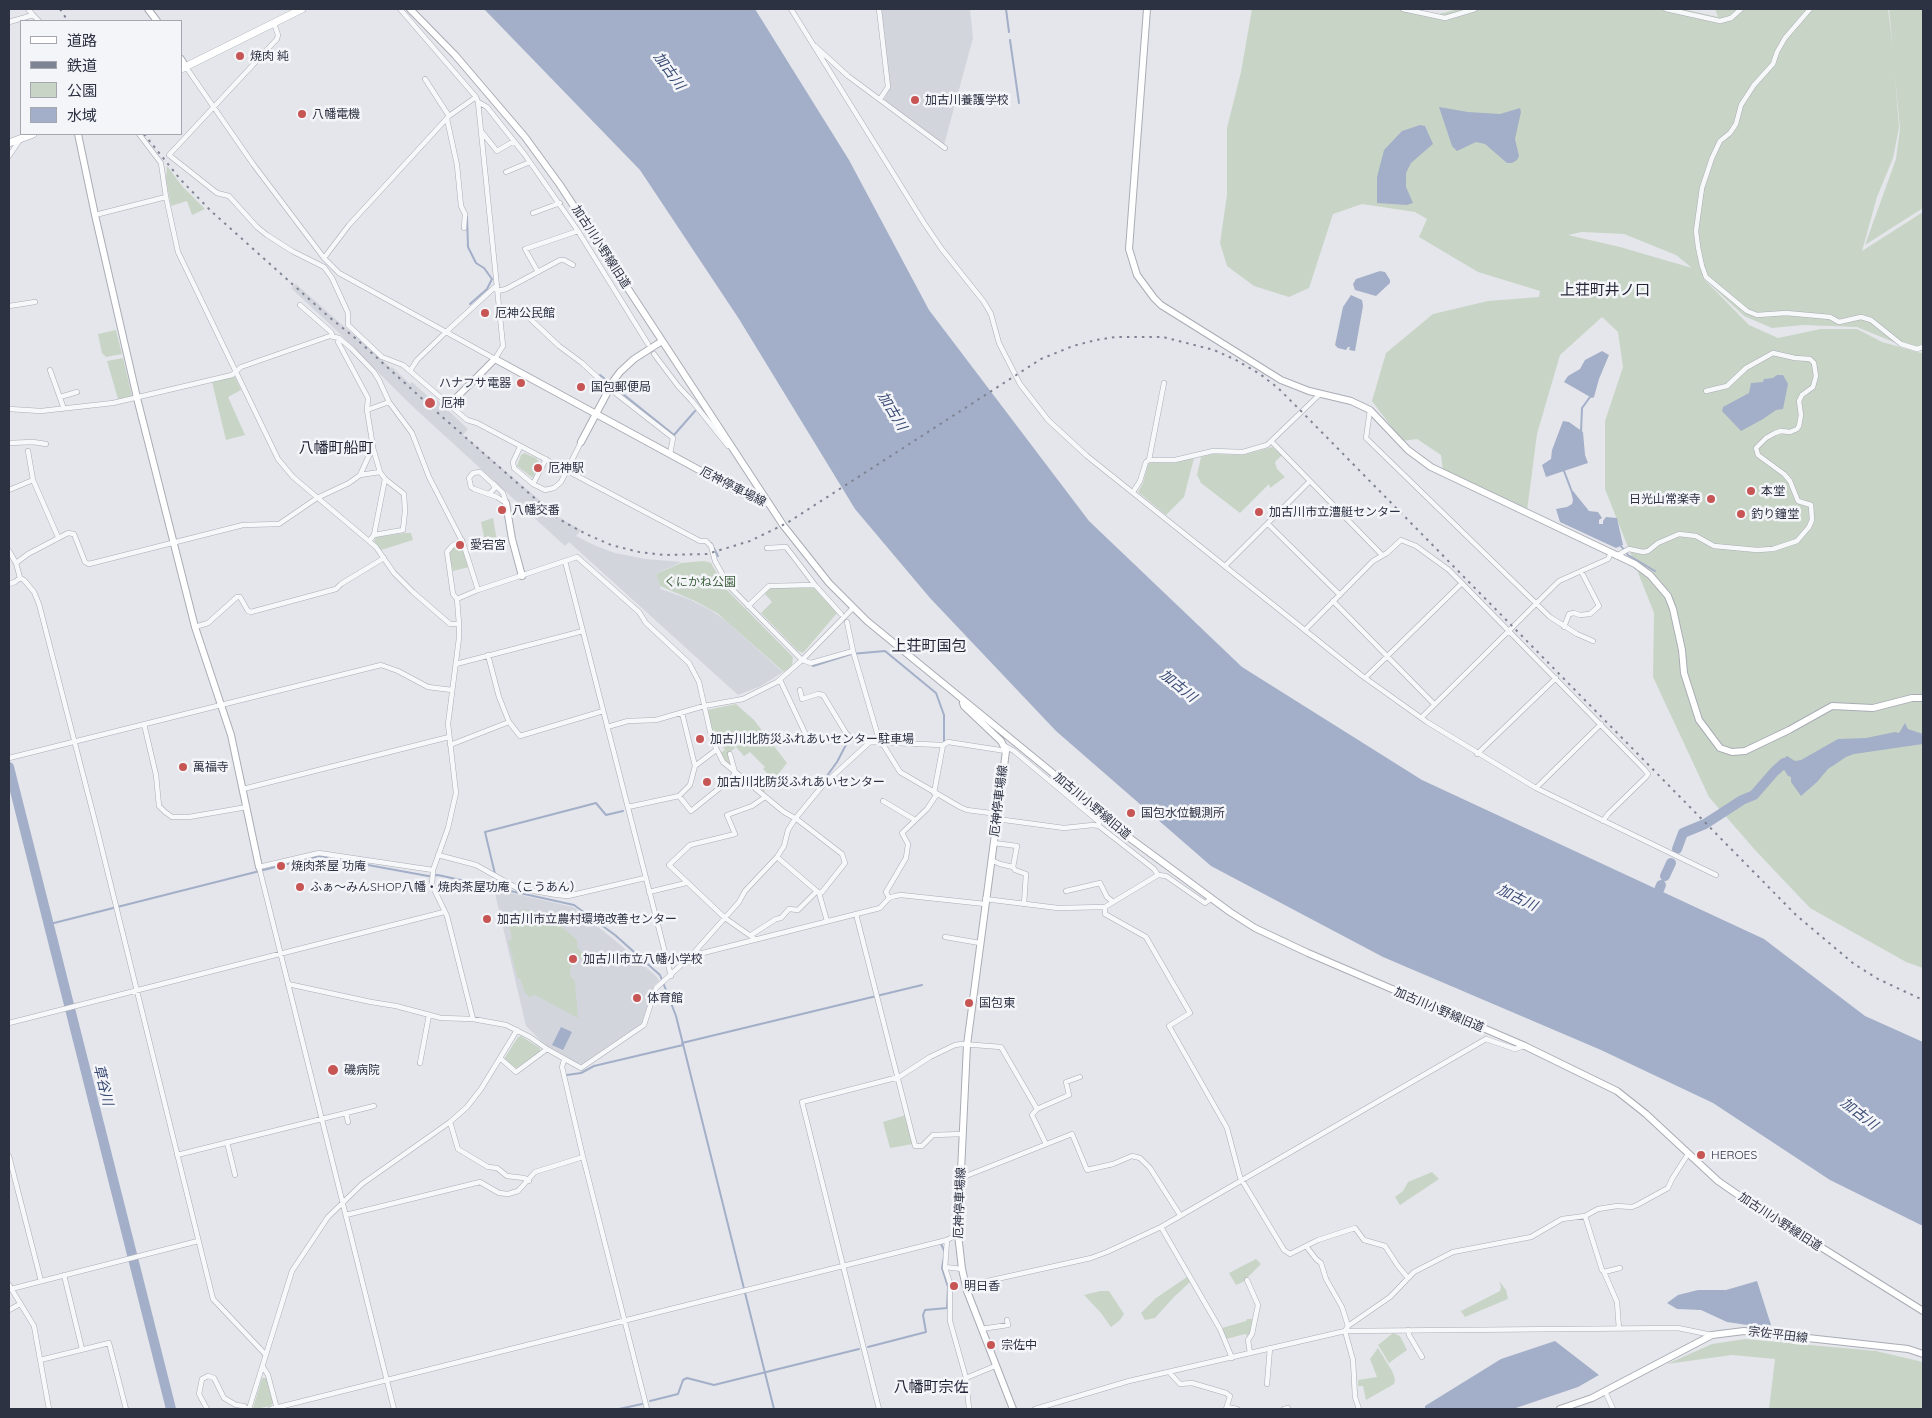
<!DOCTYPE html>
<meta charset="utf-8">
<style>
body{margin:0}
#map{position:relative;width:1932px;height:1418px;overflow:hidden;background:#e5e6eb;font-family:Quicksand,"Noto Sans JP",sans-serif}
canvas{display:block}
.frame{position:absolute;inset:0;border:10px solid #2d3243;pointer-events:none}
.legend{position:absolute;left:20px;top:20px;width:162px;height:115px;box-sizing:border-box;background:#f4f5f9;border:1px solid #a4a7b0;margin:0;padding:6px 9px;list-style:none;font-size:15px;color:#2d3243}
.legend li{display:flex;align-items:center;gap:10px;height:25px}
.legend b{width:25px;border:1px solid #a4a7b0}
</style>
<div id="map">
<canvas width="1932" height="1418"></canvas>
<div class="frame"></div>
<ul class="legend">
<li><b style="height:6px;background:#fff"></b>道路</li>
<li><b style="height:6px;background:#7f8494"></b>鉄道</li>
<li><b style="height:14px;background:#c8d5c6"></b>公園</li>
<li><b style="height:14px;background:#a3afc8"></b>水域</li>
</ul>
</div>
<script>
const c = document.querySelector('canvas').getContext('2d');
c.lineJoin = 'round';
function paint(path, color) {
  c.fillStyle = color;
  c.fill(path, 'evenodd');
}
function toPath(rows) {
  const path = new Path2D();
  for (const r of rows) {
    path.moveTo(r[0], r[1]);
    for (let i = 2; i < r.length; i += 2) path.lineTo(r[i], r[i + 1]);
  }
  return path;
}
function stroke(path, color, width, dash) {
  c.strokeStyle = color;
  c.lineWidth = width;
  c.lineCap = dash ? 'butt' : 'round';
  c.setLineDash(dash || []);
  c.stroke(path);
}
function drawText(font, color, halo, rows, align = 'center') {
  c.font = font + ' Quicksand,"Noto Sans JP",sans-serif';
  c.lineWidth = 5;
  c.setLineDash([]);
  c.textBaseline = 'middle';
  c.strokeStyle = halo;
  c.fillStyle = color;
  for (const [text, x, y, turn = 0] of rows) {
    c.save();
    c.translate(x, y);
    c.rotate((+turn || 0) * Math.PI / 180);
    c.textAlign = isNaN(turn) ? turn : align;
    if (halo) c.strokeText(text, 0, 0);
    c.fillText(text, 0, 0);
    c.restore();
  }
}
paint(toPath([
 [881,9,970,9,973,38,944,145,884,100,890,87,883,33],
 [296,284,391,368,392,367,410,384,412,382,432,400,435,398,468,429,463,435,562,519,581,530,576,536,596,546,615,553,646,559,681,562,656,574,661,589,691,600,712,611,726,621,783,672,761,686,738,695,569,542,565,546,410,404,336,330,291,288],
 [494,889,573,907,617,942,657,977,659,981,654,985,642,1023,582,1064,577,1063,545,1045,526,1026]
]), '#d3d5dd');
paint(toPath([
 [1252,9,1414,9,1439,14,1458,9,1682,9,1718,17,1715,9,1888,9,1893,48,1889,9,1923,9,1923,208,1865,245,1896,159,1900,129,1895,75,1899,128,1893,158,1877,197,1862,251,1923,212,1923,350,1921,351,1908,348,1857,327,1803,325,1772,328,1744,316,1700,275,1749,325,1778,338,1821,329,1857,329,1882,342,1921,353,1923,352,1923,968,1906,962,1810,908,1755,850,1709,797,1653,677,1654,613,1605,489,1605,421,1623,367,1618,332,1602,317,1560,355,1537,434,1527,511,1443,470,1441,455,1417,439,1402,441,1372,401,1386,353,1433,314,1488,301,1539,297,1540,291,1478,272,1419,237,1427,219,1415,212,1362,204,1333,214,1309,288,1289,297,1254,286,1227,266,1220,243,1227,195,1227,128,1241,72],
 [1582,232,1624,234,1676,255,1692,268,1620,247,1568,235],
 [167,166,182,186,205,209,192,215,187,201,171,206,166,179],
 [116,330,122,354,106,357,102,353,98,334],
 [123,358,132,396,118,399,107,361],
 [235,377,241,390,228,397,245,435,226,440,212,382],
 [1272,447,1282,455,1275,462,1277,469,1285,477,1270,488,1269,484,1240,513,1201,483,1197,475,1201,457,1213,454,1243,455],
 [524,453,536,458,539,462,533,478,517,466,521,455],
 [1194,458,1184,497,1166,515,1138,492,1143,483,1148,464,1153,462,1173,463],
 [493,518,497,541,485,541,481,522],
 [405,533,411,533,413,540,381,550,374,541,376,537],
 [457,543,459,547,462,546,469,567,453,571,449,555,450,549],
 [704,561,711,563,726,589,793,657,792,665,784,672,717,613,695,601,660,586,656,574,681,563],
 [771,588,814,588,837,613,803,653,798,651,761,613,772,602,764,593],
 [736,704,754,720,787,763,763,793,757,787,768,774,763,769,765,767,750,752,744,756,736,747,729,753,730,766,720,753,725,750,722,745,717,747,713,738,707,710],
 [523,909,542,913,558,924,577,940,577,947,589,959,579,959,574,962,570,969,570,976,575,981,578,1018,535,995,530,997,525,993,520,978,518,979,508,941,512,939,508,921],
 [521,1036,540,1048,540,1052,516,1068,504,1059,518,1037],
 [906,1115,913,1144,890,1148,883,1122],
 [1432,1172,1439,1179,1400,1205,1395,1197,1403,1191,1408,1182],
 [1256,1259,1261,1264,1243,1282,1236,1285,1229,1273],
 [1187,1277,1191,1281,1173,1298,1155,1318,1145,1320,1141,1313,1156,1298],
 [1499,1281,1506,1290,1508,1299,1465,1317,1461,1311,1500,1291,1501,1287],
 [1100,1291,1109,1291,1124,1314,1120,1320,1111,1327,1101,1313,1084,1295],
 [1247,1319,1253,1319,1251,1330,1248,1336,1245,1334,1226,1339,1222,1328,1246,1321],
 [1393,1333,1400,1336,1407,1350,1389,1363,1378,1345],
 [1745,1339,1876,1351,1923,1362,1923,1409,1769,1409,1775,1359,1732,1355,1667,1364,1712,1344],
 [1378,1348,1392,1371,1395,1379,1394,1384,1366,1400,1363,1386,1358,1386,1358,1380,1377,1377,1370,1359],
 [262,1378,267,1378,273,1403,271,1406,254,1409,253,1408]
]), '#c8d5c6');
paint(toPath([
 [484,9,755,9,849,160,929,310,1089,521,1242,667,1422,780,1764,939,1865,1016,1923,1042,1923,1226,1830,1180,1713,1103,1601,1050,1383,957,1211,866,1056,731,930,598,855,509,739,319,640,170],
 [1439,107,1468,112,1500,114,1520,108,1521,112,1515,139,1519,156,1517,160,1512,163,1507,163,1485,144,1476,142,1457,151,1452,146],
 [1420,125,1425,126,1433,144,1411,163,1406,173,1406,187,1413,203,1407,205,1377,203,1377,177,1384,150,1402,131],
 [1380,271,1385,272,1390,280,1390,283,1376,296,1355,290,1353,284,1356,279],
 [1351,295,1362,300,1363,306,1355,351,1349,350,1350,347,1348,347,1346,350,1338,348,1335,345,1343,307],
 [1602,351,1609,355,1599,379,1594,397,1592,398,1564,382,1568,376,1580,369,1585,360],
 [1777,375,1783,375,1788,384,1783,409,1776,410,1763,419,1741,431,1722,411,1723,407,1749,393,1751,383,1763,382,1764,379,1773,378],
 [1563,421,1569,422,1583,432,1585,455,1588,463,1546,477,1542,465,1551,459,1552,450],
 [1573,491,1589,511,1598,512,1602,518,1599,520,1599,524,1603,524,1603,521,1606,517,1617,518,1623,545,1616,548,1560,522,1556,509,1567,507,1572,504,1573,500,1571,492],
 [1905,723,1908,729,1923,734,1923,744,1854,754,1846,757,1828,769,1817,782,1801,796,1791,782,1791,777,1788,776,1783,768,1779,770,1774,766,1787,756,1795,761,1801,760,1838,739,1866,738,1895,732,1899,733],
 [561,1027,572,1032,563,1050,552,1045],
 [1757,1281,1771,1325,1761,1327,1727,1322,1701,1310,1677,1309,1667,1303,1678,1295,1698,1290,1726,1290],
 [1555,1341,1599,1375,1578,1387,1513,1409,1425,1409,1425,1406,1501,1359]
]), '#a3afc8');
stroke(toPath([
 [1006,9,1009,32],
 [1010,40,1019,103],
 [467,217,468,247,476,263,484,268,492,279,487,289,470,304],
 [600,375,610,383],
 [613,386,674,435,695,411],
 [1581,432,1582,408,1590,397],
 [1564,471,1572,492],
 [711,543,718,556],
 [1621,546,1628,555,1655,571],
 [813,666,851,654,885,651,936,693,944,715,944,742],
 [816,791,837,762,849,739],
 [495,874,485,832,596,803,606,815,623,811],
 [50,924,319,856,428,876,438,875,574,905,615,935,660,975,664,985,676,1016,774,1409],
 [682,1043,922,985],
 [567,1075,581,1073,594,1066,683,1045],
 [941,1244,945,1252],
 [868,1347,926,1332,923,1315,925,1310,947,1308,948,1287,942,1268,944,1257],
 [650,1401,678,1394,683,1380,687,1378,714,1385,859,1349],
 [619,1409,642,1404]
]), '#a3afc8', 2);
stroke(toPath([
 [9,767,171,1409],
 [1677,849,1683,833,1705,824,1742,800,1754,795,1774,772,1784,763],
 [1665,876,1671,863],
 [1659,890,1661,885]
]), '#a3afc8', 10);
const street = toPath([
 [28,9,33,15],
 [400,9,476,97,478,102,487,107,525,155,578,231,648,344],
 [791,9,924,223,941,248,984,302,991,314,999,343,1020,384,1048,420,1087,456,1361,675,1427,722,1536,788,1716,875],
 [879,9,888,87,880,99],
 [1403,9,1445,18,1475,9],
 [1666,9,1720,21,1731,18,1741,9],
 [1810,9,1785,38,1777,52,1773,64,1754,85,1741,105,1736,124,1730,133,1720,141,1712,158,1702,188,1696,231,1698,247,1702,266,1706,277,1747,311,1757,315,1786,313,1830,317,1839,322,1861,317,1871,320,1901,344,1917,349,1923,347],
 [9,22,33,15,39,21],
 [274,23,278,35,277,39,169,155,217,193,229,196,257,227,267,235,292,251,324,267,332,278,348,313,348,325,382,357,403,365,467,420,477,423,700,541,706,541,711,546,715,561,729,586,802,660,853,608],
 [815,46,848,76,945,148],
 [186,67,253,164,324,258,339,273,495,359,503,346,478,102],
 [425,79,449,116],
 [447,119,457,165,461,206,465,214,464,228],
 [481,131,497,151,514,141],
 [139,134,161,163,166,197,178,252,278,459,293,477,376,547,394,573,413,592,450,624,459,624,459,638,448,724,456,793,448,828,433,870,432,885,447,916,473,1019],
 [9,156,24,134],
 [506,172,530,162],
 [533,213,560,203],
 [95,215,166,197],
 [324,258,349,225,449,116,476,97],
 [538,272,525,249,578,231],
 [498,291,506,289,560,260,564,260,573,265],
 [300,305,331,332,333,337],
 [9,306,35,302],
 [523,312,559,346,582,363,609,388,673,438,670,454],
 [446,332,497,285],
 [340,339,338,342,368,398,367,410],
 [654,354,678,386,692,401,728,446],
 [50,370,64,409],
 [410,371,417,360,446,332],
 [60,397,77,392],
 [9,409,41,411,113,403,232,375,241,367,330,336,339,338,352,349,374,372,379,380,389,402,412,433,429,477,463,543,478,590],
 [1370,410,1366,438,1550,617,1577,634,1593,641],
 [1272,442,1382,555],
 [9,443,33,442,46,444],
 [520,447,513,462,514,468,533,484,545,490,554,488,561,482,581,442],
 [28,451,33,480,58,537],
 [1149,460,1164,383],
 [360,475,380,472],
 [494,484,503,493,506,503],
 [533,484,546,459],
 [9,490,33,480],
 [1133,492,1140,481,1146,462,1149,460,1175,460,1213,451,1243,452,1267,445,1320,394],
 [489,494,495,488,492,483,480,472,473,473,469,478,471,487,474,489,497,497,506,503],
 [1268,524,1340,595],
 [374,535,385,479],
 [369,541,374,535,403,530,405,511,404,494,385,479,380,472,373,448],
 [767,548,786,547,815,585],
 [9,551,16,563,20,578,24,580,34,592,39,604,96,825,213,1299,266,1355],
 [1616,556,1629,549,1643,552,1648,551,1658,543,1679,534,1696,536,1714,546,1757,550,1773,549,1797,541,1809,527,1812,520,1811,505,1798,501,1790,481,1784,474,1758,455,1756,448,1766,438,1775,433,1781,431,1790,432,1797,429,1799,426,1801,415,1799,401,1802,395,1813,387,1816,376,1814,363,1810,359,1795,358,1773,353,1746,368,1727,386,1706,391],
 [565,561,671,976],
 [16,563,28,554,68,533,74,534,85,562,89,564,243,525,279,524,317,498,349,483,360,475,373,447,367,410,389,402],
 [1225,566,1310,481],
 [9,584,15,582,20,578],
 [457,599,478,590,577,557,639,612,646,623,689,663,699,682,712,740,723,762,784,812,798,820,842,854,845,863,822,892,819,893],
 [1333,601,1434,704],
 [748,606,769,586,815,585,841,614],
 [847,622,853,651,880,743,884,746,900,772,960,807,967,810,998,814],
 [459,624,457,599,453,594,447,552,452,546,462,540],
 [195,627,208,623,237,597,240,597,248,611,251,612,336,589,341,584,384,558],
 [1564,627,1569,614,1574,613,1580,615,1590,614,1599,606,1581,571],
 [1305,630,1373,561,1387,553,1401,540,1416,546,1449,570,1644,769,1648,774,1646,777,1608,814,1603,821],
 [488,655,499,697,509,722],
 [456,664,583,631],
 [1365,678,1462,583],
 [780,680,806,735],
 [800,690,802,699,818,694,823,695,846,733,851,738,870,742],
 [1421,718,1559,581,1608,559,1611,553],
 [144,724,156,775,159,806,165,812,172,817,189,817,247,807],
 [607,727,628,721,656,720,704,706,743,699,777,682,802,660,811,663,853,651],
 [450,745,509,722,520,736,603,711],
 [1005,746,1014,751,1099,822,1099,826,1154,869,1158,875],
 [1477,754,1556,678],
 [9,758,381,665,398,671,428,687,452,690],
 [695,766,716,750],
 [1536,788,1601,724],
 [243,789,449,737],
 [934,793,943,745],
 [679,796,691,811,732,778,735,772,730,754],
 [883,801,915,820],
 [628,807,679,796,690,785,695,766,682,713],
 [997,819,1064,828,1093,825,1099,826],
 [438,855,476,865,517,888,557,895,568,896,645,878],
 [777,857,819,893,827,921],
 [991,860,1000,864,1013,867,1017,846,994,843],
 [1013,867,1015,870,1026,874,1024,904],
 [1066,891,1100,883,1107,897,1112,901],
 [649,892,686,883],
 [889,898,886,892,906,858,908,844,902,833,927,809,937,794],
 [985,899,1058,908,1105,907,1105,914,1146,937,1190,1013,1169,1026,1227,1128,1240,1177,1284,1250,1290,1254,1318,1240,1355,1228,1364,1240,1385,1246,1398,1266,1408,1278],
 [1105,907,1158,875,1166,876,1205,903,1211,899],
 [856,914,915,1146,922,1146,933,1135,963,1134],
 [751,935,776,919,781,918,789,909,798,910,817,891],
 [945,937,980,943],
 [755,939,725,918,669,865,690,845,735,834,727,815,752,806,765,797],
 [691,956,880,908,889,898,895,896,901,895,985,904],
 [288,984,371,1002,396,1006,441,1018,473,1019,506,1025,530,1037,547,1049],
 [9,1023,444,912],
 [500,1058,517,1030],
 [564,1060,562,1067,583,1157,647,1409],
 [420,1063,429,1015],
 [1037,1109,1069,1095,1066,1082,1080,1077],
 [346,1113,348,1122],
 [450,1122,458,1149,488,1167,497,1168,507,1176,524,1178,529,1181],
 [227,1142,235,1175],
 [177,1155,374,1106],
 [9,1156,41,1281],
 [961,1178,1072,1134,1087,1170,1113,1164,1132,1156,1140,1158,1150,1168,1180,1215],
 [346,1215,480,1182,499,1193,508,1194,518,1191,535,1172,583,1157],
 [1585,1216,1602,1270,1604,1272,1617,1302,1619,1329],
 [1161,1227,1220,1329,1232,1358],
 [947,1240,945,1268,950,1283,950,1321,966,1378,969,1409],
 [1306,1246,1316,1259,1321,1263,1326,1279,1342,1307,1348,1326],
 [945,1267,962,1269],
 [1604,1272,1620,1268],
 [64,1275,82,1349],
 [1247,1280,1258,1305,1252,1334,1248,1340,1250,1353],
 [9,1285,34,1326,49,1409],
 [965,1286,1091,1258,1107,1252,1161,1227,1486,1039,1515,1049,1524,1046],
 [11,1289,198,1241],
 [9,1310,20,1304],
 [981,1329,1008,1325,1007,1320],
 [1408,1330,1409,1335,1422,1357],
 [40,1360,109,1343,126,1409],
 [263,1367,268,1375,277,1409],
 [1169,1372,1180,1384,1192,1383,1226,1393,1230,1396,1226,1409],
 [966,1378,995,1366],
 [1267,1384,1270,1348],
 [1605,1391,1613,1409],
 [1227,1407,1237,1409],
 [207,1409,199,1394,202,1379,208,1376,214,1378,224,1398,236,1405,244,1406,247,1409],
 [249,1409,292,1271,328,1217,362,1184,450,1122,467,1107,481,1089,500,1058,516,1072,547,1049,581,1068,644,1025,656,988,691,956,739,902,745,891,777,857,784,846,788,830,795,819,823,785,870,742,943,745,948,742,1006,751],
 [271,1409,947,1240,958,1234],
 [394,1409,259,867,319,853,433,870],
 [879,1409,802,1102,899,1077,930,1057,955,1045,962,1044,1001,1047,1037,1109,1032,1115,1046,1144],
 [1035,1409,1129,1381,1345,1331,1678,1328,1712,1335],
 [1284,1409,1288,1408],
 [1359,1409,1355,1397,1353,1360,1345,1331,1348,1326,1390,1297,1414,1272,1453,1252,1531,1237,1562,1219,1585,1216,1598,1209,1617,1206,1632,1207,1637,1205,1668,1188,1672,1179,1688,1154]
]);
const secondary = toPath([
 [148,9,157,21],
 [410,9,455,55,525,137,560,185,783,525,829,583,867,621,1049,770,1127,836,1230,912,1255,928,1308,953,1525,1046,1617,1091,1646,1114,1718,1181,1744,1199,1923,1311],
 [1147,9,1129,249,1137,275,1154,298,1161,305,1281,380,1309,391,1351,401,1370,410,1408,450,1431,467,1635,564,1650,575,1668,596,1673,609,1682,650,1684,673,1699,720,1720,748,1732,752,1745,751,1789,730,1832,706,1873,708,1912,698,1923,698],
 [181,59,186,67],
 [78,134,95,215,138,402,195,627,231,735,259,867],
 [449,405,495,359,758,502,768,503],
 [581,442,614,380,620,372,634,359,662,341],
 [506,503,512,539,522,576],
 [963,703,964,706,1001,741,1006,751,967,1045,958,1234,962,1269,967,1291,1013,1409],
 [1560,1409,1592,1398,1712,1335,1744,1331,1908,1349,1923,1354]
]);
const primary = toPath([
 [181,69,302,9],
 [9,143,33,134]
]);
stroke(street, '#aaacb5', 5.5);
stroke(secondary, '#aaacb5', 8);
stroke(primary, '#a5a9b6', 8);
stroke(street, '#f7f8fa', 4.5);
stroke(secondary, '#fff', 6);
stroke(primary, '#fff', 7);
stroke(toPath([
 [60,9,68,21],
 [144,134,180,179,211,211,329,317,354,337,439,414,548,510,564,522,586,534,611,545,639,552,664,555,707,554,750,541,787,523,1041,359,1073,346,1096,340,1116,337,1163,337,1214,350,1236,360,1260,374,1278,388,1299,409,1796,915,1854,964,1878,979,1923,1000]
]), '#7f8494', 2, [2.5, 5]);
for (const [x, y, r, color] of [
 [240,56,5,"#c65554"],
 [915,100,5,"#c65554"],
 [302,114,5,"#c65554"],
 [485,313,5,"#c65554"],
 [521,383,5,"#c65554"],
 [581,387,5,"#c65554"],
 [430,403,6,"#c65554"],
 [538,468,5,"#c65554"],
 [1751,491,5,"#c65554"],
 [1711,499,5,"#c65554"],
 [502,510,5,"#c65554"],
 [1259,512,5,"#c65554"],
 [1741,514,5,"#c65554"],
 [460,545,5,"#c65554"],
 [700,739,5,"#c65554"],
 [183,767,5,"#c65554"],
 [707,782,5,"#c65554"],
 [1131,813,5,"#c65554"],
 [281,866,5,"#c65554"],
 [300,887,5,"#c65554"],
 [487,919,5,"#c65554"],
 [573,959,5,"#c65554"],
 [637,998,5,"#c65554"],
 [969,1003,5,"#c65554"],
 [333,1070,6,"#c65554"],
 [1701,1155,5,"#c65554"],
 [954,1286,5,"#c65554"],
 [991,1345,5,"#c65554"]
]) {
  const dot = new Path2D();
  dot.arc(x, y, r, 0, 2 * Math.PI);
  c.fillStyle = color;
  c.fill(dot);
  stroke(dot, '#f4f5f9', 2);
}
drawText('12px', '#2d3243', '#f4f5f9', [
 ["焼肉 純",250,56],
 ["加古川養護学校",925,100],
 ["八幡電機",312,114],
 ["厄神公民館",495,313],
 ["ハナフサ電器",511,383,"right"],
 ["国包郵便局",591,387],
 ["厄神",441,403],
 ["厄神駅",548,468],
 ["本堂",1761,491],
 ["日光山常楽寺",1701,499,"right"],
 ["八幡交番",512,510],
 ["加古川市立漕艇センター",1269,512],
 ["釣り鐘堂",1751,514],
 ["愛宕宮",470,545],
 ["加古川北防災ふれあいセンター駐車場",710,739],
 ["萬福寺",193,767],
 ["加古川北防災ふれあいセンター",717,782],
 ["国包水位観測所",1141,813],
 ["焼肉茶屋 功庵",291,866],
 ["ふぁ～みんSHOP八幡・焼肉茶屋功庵（こうあん）",310,887],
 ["加古川市立農村環境改善センター",497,919],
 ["加古川市立八幡小学校",583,959],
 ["体育館",647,998],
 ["国包東",979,1003],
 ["磯病院",344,1070],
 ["HEROES",1711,1155],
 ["明日香",964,1286],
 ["宗佐中",1001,1345]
], 'left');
drawText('12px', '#2d3243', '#f4f5f9', [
 ["加古川小野線旧道",601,247,57],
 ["厄神停車場線",733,487,27],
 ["厄神停車場線",999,801,-83],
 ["加古川小野線旧道",1092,806,40],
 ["加古川小野線旧道",1439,1010,23],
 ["厄神停車場線",960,1203,-88],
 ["加古川小野線旧道",1780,1222,33],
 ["宗佐平田線",1778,1335,7]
]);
drawText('12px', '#3c5e3b', '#f4f5f9', [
 ["くにかね公園",700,582]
]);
drawText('italic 14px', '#3a4b74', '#f4f5f9', [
 ["加古川",669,71,54],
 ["加古川",892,411,59],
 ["加古川",1178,686,39],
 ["加古川",1517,898,26],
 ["草谷川",103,1085,76],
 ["加古川",1859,1114,38]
]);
drawText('15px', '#1f2334', '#f4f5f9', [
 ["上荘町井ノ口",1605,290],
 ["八幡町船町",336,448],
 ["上荘町国包",929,646],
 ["八幡町宗佐",931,1387]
]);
</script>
